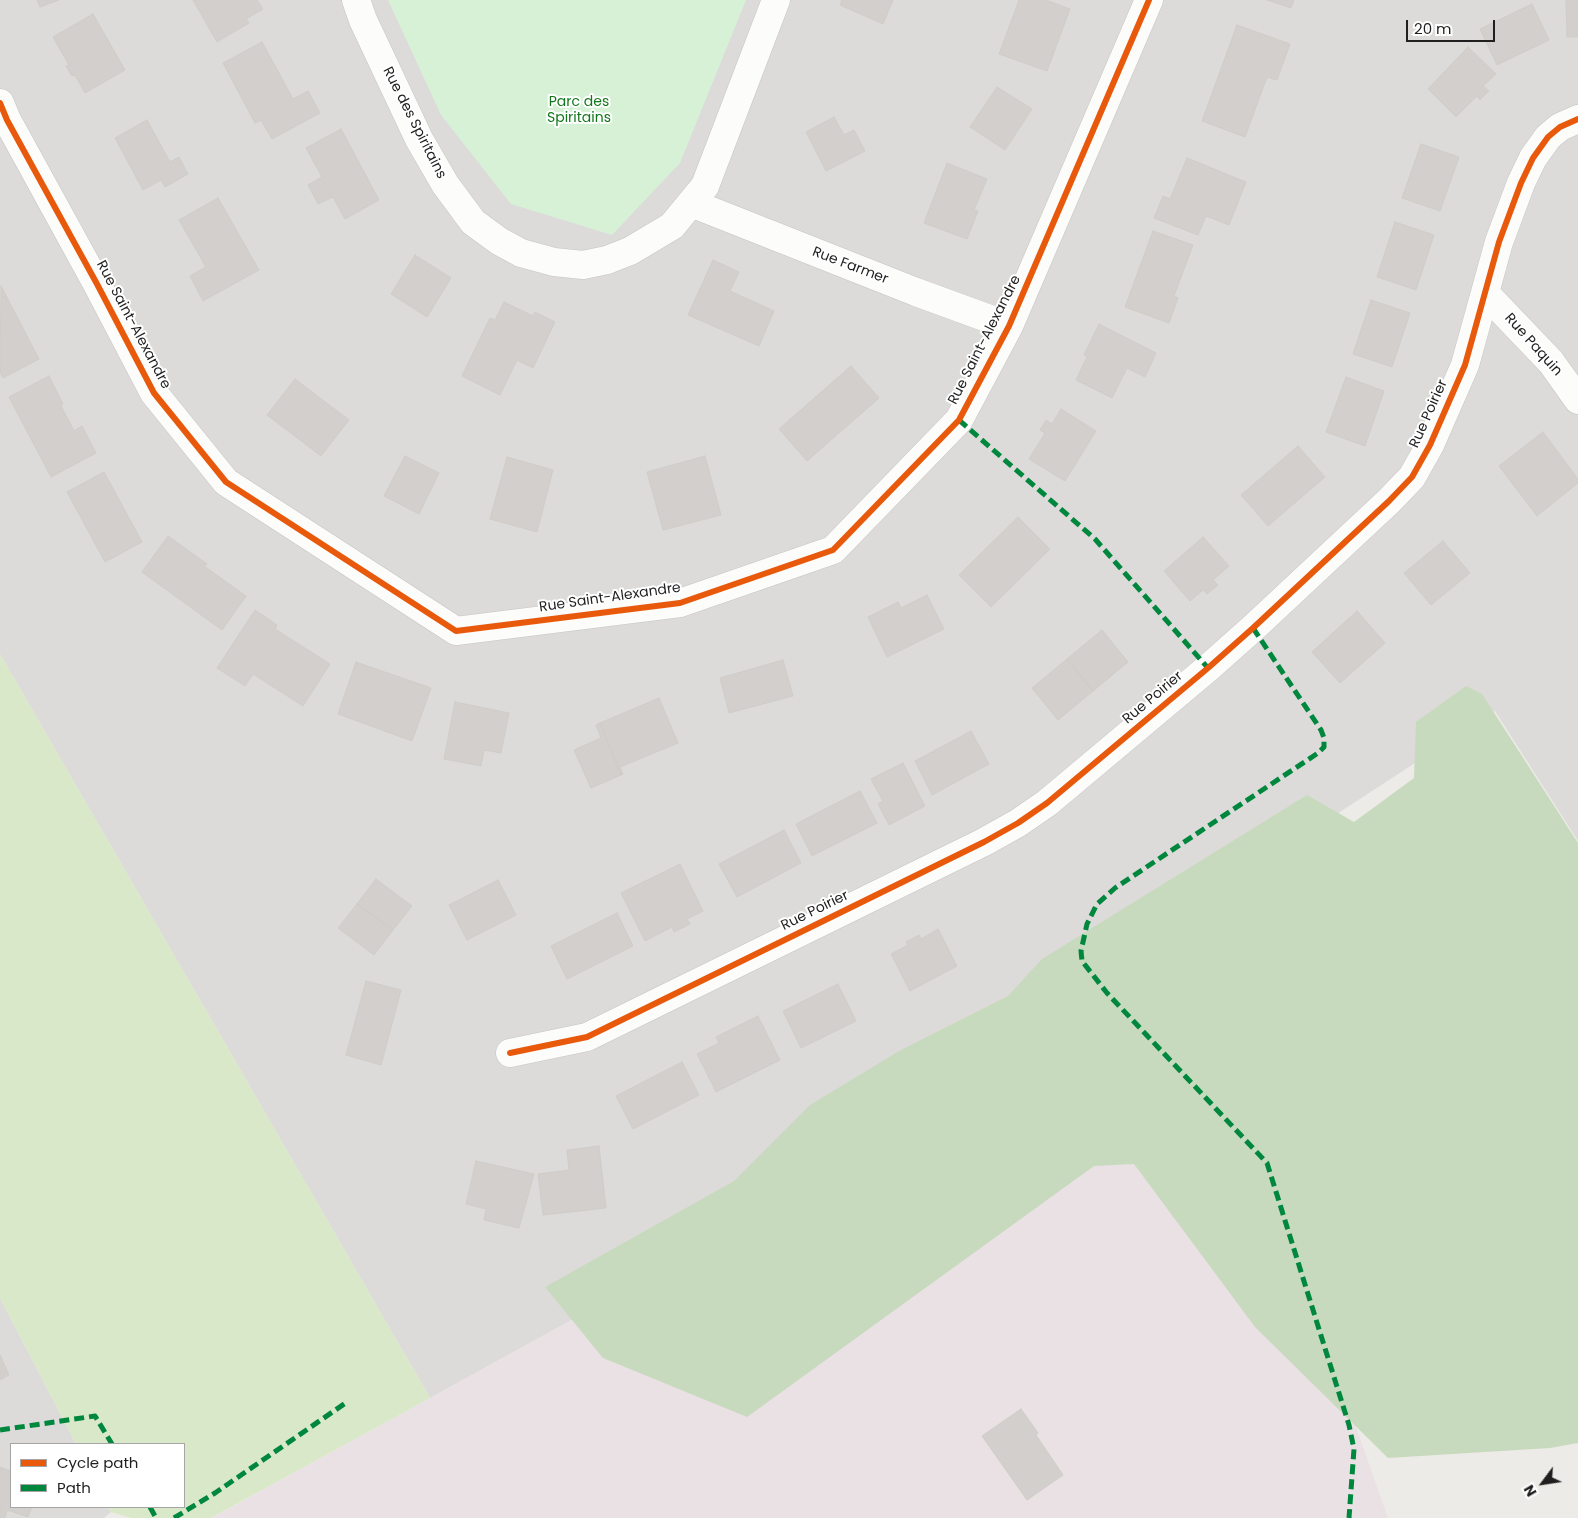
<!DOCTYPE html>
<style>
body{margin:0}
#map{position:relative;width:1578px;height:1518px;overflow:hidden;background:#edebe7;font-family:Poppins,sans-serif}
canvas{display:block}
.legend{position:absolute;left:10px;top:1443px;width:175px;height:65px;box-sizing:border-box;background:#fff;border:1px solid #a5a5a5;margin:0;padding:6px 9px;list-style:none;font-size:15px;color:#1f1f1f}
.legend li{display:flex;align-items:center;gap:10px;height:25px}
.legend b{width:25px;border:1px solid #a5a5a5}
.north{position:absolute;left:1518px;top:1458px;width:50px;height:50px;-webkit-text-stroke:4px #fff;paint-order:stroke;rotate:239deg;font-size:14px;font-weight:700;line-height:20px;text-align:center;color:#1f1f1f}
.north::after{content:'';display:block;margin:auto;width:18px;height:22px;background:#1f1f1f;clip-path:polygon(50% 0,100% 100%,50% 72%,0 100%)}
.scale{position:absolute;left:1406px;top:20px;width:89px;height:22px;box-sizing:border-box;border:2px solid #1f1f1f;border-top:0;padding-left:6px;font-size:15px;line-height:18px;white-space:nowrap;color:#1f1f1f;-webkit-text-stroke:4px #fff;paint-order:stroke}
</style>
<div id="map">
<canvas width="1578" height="1518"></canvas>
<ul class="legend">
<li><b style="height:6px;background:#e8590c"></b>Cycle path</li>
<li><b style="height:6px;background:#00873e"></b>Path</li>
</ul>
<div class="north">N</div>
<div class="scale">20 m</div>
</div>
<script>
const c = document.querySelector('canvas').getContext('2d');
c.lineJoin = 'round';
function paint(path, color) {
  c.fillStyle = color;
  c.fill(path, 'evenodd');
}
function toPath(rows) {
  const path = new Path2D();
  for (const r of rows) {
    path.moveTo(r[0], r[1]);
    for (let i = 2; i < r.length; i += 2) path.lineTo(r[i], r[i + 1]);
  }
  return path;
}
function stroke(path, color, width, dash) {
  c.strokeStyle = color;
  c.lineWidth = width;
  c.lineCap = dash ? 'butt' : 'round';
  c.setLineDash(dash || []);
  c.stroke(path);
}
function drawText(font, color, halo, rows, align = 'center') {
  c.font = font + ' Poppins,sans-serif';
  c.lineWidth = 4;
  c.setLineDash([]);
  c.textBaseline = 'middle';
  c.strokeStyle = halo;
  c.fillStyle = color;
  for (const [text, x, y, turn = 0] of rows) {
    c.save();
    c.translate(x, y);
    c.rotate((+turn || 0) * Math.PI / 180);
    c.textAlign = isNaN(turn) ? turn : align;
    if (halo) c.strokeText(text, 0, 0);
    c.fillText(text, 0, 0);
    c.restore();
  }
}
paint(toPath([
 [0,0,1578,0,1578,841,1495,711,1177,918,668,1267,430,1398,0,654],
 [0,1298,76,1444,11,1444,11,1507,108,1507,111,1512,104,1518,0,1518]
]), '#dcdbd9');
paint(toPath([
 [1177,918,1388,1518,212,1518,668,1267]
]), '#eae1e5');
paint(toPath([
 [0,654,430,1398,211,1518,132,1518,111,1512,108,1507,184,1507,184,1444,76,1444,0,1298]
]), '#d9e8c8');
paint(toPath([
 [1466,686,1482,694,1578,843,1578,1443,1550,1448,1388,1458,1255,1327,1134,1164,1094,1166,747,1417,603,1358,545,1287,734,1181,810,1105,899,1051,1008,996,1042,959,1307,795,1354,822,1414,778,1416,722]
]), '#c8dabe');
paint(toPath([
 [388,0,746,0,680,163,612,235,511,204,441,115]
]), '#d7f1d7');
const building = toPath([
 [37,0,59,0,40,7,37,0],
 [193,0,257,0,263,9,246,19,249,23,217,42,193,0],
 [842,0,893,0,883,24,840,5,842,0],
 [1019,0,1046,0,1070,9,1047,71,999,54,1019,0],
 [1267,0,1294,0,1291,8,1267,0],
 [1566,0,1578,0,1578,37,1567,37,1566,0],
 [1532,4,1549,40,1497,65,1480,29,1532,4],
 [93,14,125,70,85,93,75,75,72,76,66,66,69,65,53,37,93,14],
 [1237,25,1290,44,1277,80,1267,77,1245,137,1202,121,1237,25],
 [262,42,293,99,308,91,320,113,272,139,261,120,255,123,223,63,262,42],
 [1468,47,1496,74,1483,86,1489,91,1480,100,1477,96,1456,117,1428,89,1468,47],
 [997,87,1032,109,1005,150,970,127,997,87],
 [834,117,844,135,854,130,865,151,826,171,806,132,834,117],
 [147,120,170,162,179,157,188,174,165,187,161,180,143,190,115,138,147,120],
 [341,129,379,200,345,219,333,197,318,204,308,185,322,177,306,148,341,129],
 [1421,144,1459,157,1440,211,1402,198,1421,144],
 [1187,158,1246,182,1229,225,1206,216,1198,235,1154,218,1163,196,1170,199,1187,158],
 [947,163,987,179,974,210,978,211,967,239,924,223,947,163],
 [218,198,259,270,203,301,190,276,206,267,179,220,218,198],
 [1395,222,1434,235,1416,290,1377,277,1395,222],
 [1153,231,1193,245,1174,296,1178,298,1169,323,1125,307,1153,231],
 [415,255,451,278,427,317,391,294,415,255],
 [713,260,739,272,730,291,774,311,759,346,688,315,713,260],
 [1,286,39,359,3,378,0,372,1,286],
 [1371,300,1410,313,1392,367,1353,354,1371,300],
 [504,302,533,316,535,312,555,322,533,368,517,360,500,395,462,376,490,318,495,320,504,302],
 [1099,324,1156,353,1145,377,1127,368,1112,398,1076,380,1087,357,1084,355,1099,324],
 [851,366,879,398,807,461,779,429,851,366],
 [49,376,63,404,61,406,74,431,82,426,96,453,51,477,9,397,49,376],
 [1346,377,1384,391,1365,446,1326,432,1346,377],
 [295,379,349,420,321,456,267,415,295,379],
 [1061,409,1096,431,1065,481,1029,459,1045,433,1040,430,1046,420,1052,424,1061,409],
 [1543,432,1578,479,1578,483,1537,516,1499,466,1543,432],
 [1298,446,1325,477,1268,526,1241,495,1298,446],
 [405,456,439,473,419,514,384,496,405,456],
 [705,456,721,515,663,530,647,472,705,456],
 [507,457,553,470,537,532,490,519,507,457],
 [104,472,142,542,105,562,67,492,104,472],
 [1018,517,1050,549,991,607,959,575,1018,517],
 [168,536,207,564,204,566,246,596,222,630,142,572,168,536],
 [1203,537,1229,566,1213,580,1218,585,1207,594,1203,590,1190,601,1164,571,1203,537],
 [1443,541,1470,573,1431,605,1404,573,1443,541],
 [927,595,944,629,887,657,868,617,898,602,901,608,927,595],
 [255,610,277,625,275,629,330,664,303,706,253,674,245,686,217,668,255,610],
 [1357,611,1385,643,1340,683,1312,652,1357,611],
 [1102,630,1128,662,1093,691,1067,659,1102,630],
 [1067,659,1093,691,1058,720,1032,688,1067,659],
 [783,660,793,696,729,713,720,678,783,660],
 [356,662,431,688,412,741,338,714,356,662],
 [659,698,678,743,620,767,623,774,621,775,600,723,659,698],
 [455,702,509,713,501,753,484,750,481,766,444,759,455,702],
 [600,723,621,775,591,788,574,750,601,738,596,725,600,723],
 [971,731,989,764,932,795,915,761,971,731],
 [903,763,925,806,889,825,878,804,883,801,871,779,903,763],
 [860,791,877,823,812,856,796,824,860,791],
 [784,830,801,863,737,897,719,864,784,830],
 [680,864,703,911,687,919,690,924,674,932,672,927,645,941,621,893,680,864],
 [376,879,412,906,393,930,357,904,376,879],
 [498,880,516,915,467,940,449,905,498,880],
 [357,904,393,930,374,955,338,928,357,904],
 [617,913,633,946,567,979,551,946,617,913],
 [938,929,957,966,910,991,891,954,908,945,906,942,919,935,921,939,938,929],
 [366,981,401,990,381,1065,346,1055,366,981],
 [838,984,856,1021,801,1048,783,1011,838,984],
 [758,1016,780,1060,716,1092,697,1054,719,1043,716,1037,758,1016],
 [682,1062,699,1095,633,1129,616,1096,682,1062],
 [599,1146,606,1208,543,1215,538,1174,569,1170,567,1150,599,1146],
 [476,1161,534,1174,519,1228,484,1220,486,1209,466,1204,476,1161],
 [0,1355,9,1375,0,1380,0,1355],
 [1021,1409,1038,1433,1036,1435,1063,1475,1027,1500,982,1436,1021,1409],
 [0,1467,11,1471,11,1507,32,1507,28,1517,7,1510,5,1518,0,1518,0,1467]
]);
paint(building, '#d2cfcc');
stroke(building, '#d0cdc9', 1);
const minor = toPath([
 [356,0,363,20,419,139,445,184,473,222,499,241,521,253,554,262,583,265,607,260,630,251,672,226,705,186,776,0],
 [0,103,7,120,97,284,154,393,226,482,456,631,680,603,833,550,959,420,1009,326,1149,0],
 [691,203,916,292,1009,326],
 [1485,293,1551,362,1578,400],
 [510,1053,587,1037,984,842,1018,823,1047,803,1208,668,1253,628,1389,501,1412,477,1430,445,1465,365,1499,242,1521,183,1533,158,1548,137,1560,127,1578,119]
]);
stroke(minor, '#c6c5c3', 29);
stroke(minor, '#fcfcfb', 28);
stroke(toPath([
 [959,420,1095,539,1208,668],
 [1253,628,1321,730,1324,738,1324,747,1318,753,1115,888,1097,904,1087,924,1081,951,1082,961,1107,993,1267,1163,1349,1425,1354,1449,1349,1518],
 [0,1430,95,1416,112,1444],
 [150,1507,156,1518],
 [174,1518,215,1493,347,1402]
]), '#00873e', 5, [10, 5]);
stroke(toPath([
 [0,103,7,120,97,284,154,393,226,482,456,631,680,603,833,550,959,420,1009,326,1149,0],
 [510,1053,587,1037,984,842,1018,823,1047,803,1208,668,1253,628,1389,501,1412,477,1430,445,1465,365,1499,242,1521,183,1533,158,1548,137,1560,127,1578,119]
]), '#e8590c', 6);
drawText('14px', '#12771b', '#fff', [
 ["Parc des",579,102],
 ["Spiritains",579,118]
]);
drawText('14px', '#1f1f1f', '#fff', [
 ["Rue des Spiritains",414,123,63],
 ["Rue Farmer",850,266,21],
 ["Rue Saint-Alexandre",133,325,62],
 ["Rue Saint-Alexandre",985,340,-63],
 ["Rue Paquin",1533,345,48],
 ["Rue Poirier",1429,414,-66],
 ["Rue Saint-Alexandre",610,598,-8],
 ["Rue Poirier",1153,698,-40],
 ["Rue Poirier",815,911,-26]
]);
</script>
